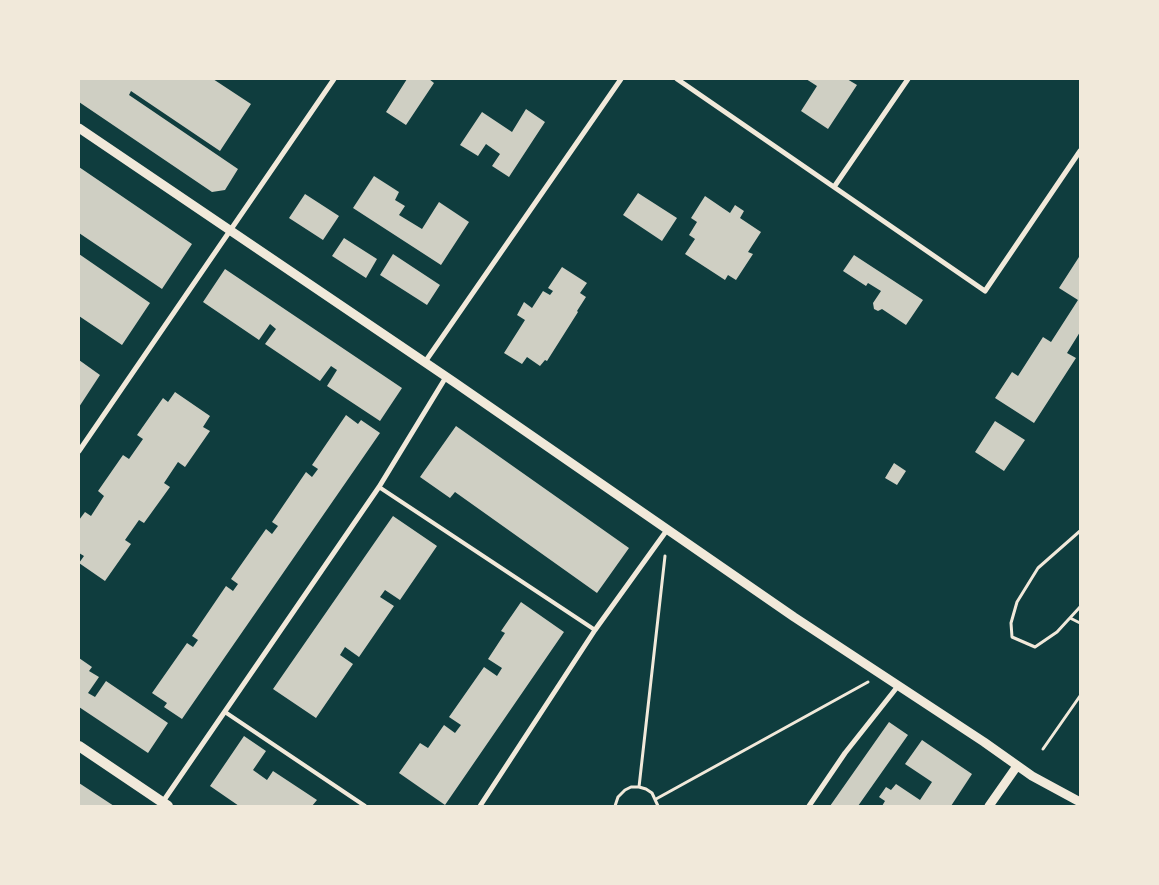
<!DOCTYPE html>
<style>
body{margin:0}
#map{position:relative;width:1159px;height:885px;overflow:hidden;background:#0f3d3e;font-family:Overpass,sans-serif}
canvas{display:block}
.frame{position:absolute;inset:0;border:80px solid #f1e9da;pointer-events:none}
</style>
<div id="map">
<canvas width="1159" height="885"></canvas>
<div class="frame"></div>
</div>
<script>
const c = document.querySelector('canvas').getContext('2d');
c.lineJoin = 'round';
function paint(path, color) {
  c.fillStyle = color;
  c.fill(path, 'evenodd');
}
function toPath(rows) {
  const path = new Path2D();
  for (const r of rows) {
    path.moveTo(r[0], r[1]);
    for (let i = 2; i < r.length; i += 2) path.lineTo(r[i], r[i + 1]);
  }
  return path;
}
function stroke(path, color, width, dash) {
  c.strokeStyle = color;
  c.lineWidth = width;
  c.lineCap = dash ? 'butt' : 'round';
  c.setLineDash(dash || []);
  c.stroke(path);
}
paint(toPath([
 [79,79,213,79,251,104,220,151,131,91,129,95,238,169,225,190,212,192,79,102],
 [407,79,429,79,434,83,406,125,386,112],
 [806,79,847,79,857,85,828,129,801,111,817,86],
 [526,109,545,122,509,177,492,166,500,154,486,144,478,156,460,145,482,112,512,132],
 [79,167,192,244,162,289,79,233],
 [374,176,399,192,395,200,405,206,399,215,422,229,439,202,469,222,441,265,353,208],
 [638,193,677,218,662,241,623,215],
 [305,194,339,216,323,240,289,218],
 [705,196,730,213,735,205,744,211,740,218,761,232,748,252,753,254,736,280,728,275,725,280,685,254,695,239,689,235,697,222,691,218],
 [344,238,377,259,366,278,332,256],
 [79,254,150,303,122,345,79,316],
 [393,254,440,285,427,305,380,275],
 [854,255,923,300,906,325,882,309,878,311,874,309,873,303,881,291,868,283,866,286,843,271],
 [1079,257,1080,332,1067,353,1076,358,1034,423,995,398,1012,372,1018,376,1043,337,1051,342,1078,300,1059,288],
 [562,267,587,283,580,293,586,297,577,311,578,312,547,361,545,360,540,366,527,357,522,364,504,353,525,320,517,315,524,302,532,308,543,291,550,295,553,291,548,288],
 [225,269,402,388,380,421,327,386,337,370,331,366,320,381,265,344,276,329,270,324,259,340,203,302],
 [79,360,100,375,79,407],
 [175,392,210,416,203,427,210,431,185,467,178,462,164,483,170,487,144,523,139,520,125,540,131,544,105,581,79,563,84,556,79,553,79,520,85,512,91,516,104,496,98,491,123,455,129,459,143,439,137,435,163,398,168,402],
 [346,415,358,424,361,420,380,433,182,719,164,707,167,703,152,693,187,643,193,647,198,640,192,636,226,586,233,591,238,584,231,579,266,529,272,534,278,526,272,522,306,472,312,477,318,469,312,465],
 [995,421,1025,440,1004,471,975,452],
 [456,426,629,548,597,593,455,492,450,498,420,477],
 [894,463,906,471,897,485,885,478],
 [393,516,437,546,400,600,385,590,380,597,394,606,359,657,345,647,340,655,353,664,316,718,273,689],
 [521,602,564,632,445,805,399,773,420,743,428,748,444,725,455,733,461,725,449,717,484,667,497,676,502,668,488,659,505,633,501,631],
 [79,658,92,667,89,671,99,677,88,693,95,697,106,681,168,723,148,753,79,707],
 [889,722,908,735,858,806,830,806],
 [244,736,266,751,253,770,267,780,273,771,317,800,312,806,239,806,210,786],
 [922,740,972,774,951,806,882,806,885,801,879,797,886,787,891,790,896,784,920,800,932,782,905,764],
 [79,783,114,806,79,806]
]), '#cfcfc3');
stroke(toPath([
 [1080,531,1038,568,1017,602,1011,623,1012,637,1035,647,1057,632,1080,607],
 [1070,618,1080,623],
 [1043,749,1080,696],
 [639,787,665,556],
 [656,799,868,682],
 [615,806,618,797,625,790,631,787,639,787,646,789,652,793,658,806]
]), '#f1e9da', 3);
stroke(toPath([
 [379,487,595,630],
 [225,712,365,806]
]), '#f1e9da', 4);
stroke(toPath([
 [677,79,985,291,1080,151],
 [834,187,908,79],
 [425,362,621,79],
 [79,451,334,79],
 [162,803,379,487,446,377],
 [480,806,595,630,667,530],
 [809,806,845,753,898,686]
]), '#f1e9da', 5);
stroke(toPath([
 [79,128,454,382,794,617,984,742,1032,776,1080,802],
 [989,806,1017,766]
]), '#f1e9da', 9);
stroke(toPath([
 [79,746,168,806]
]), '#f1e9da', 10);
</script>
